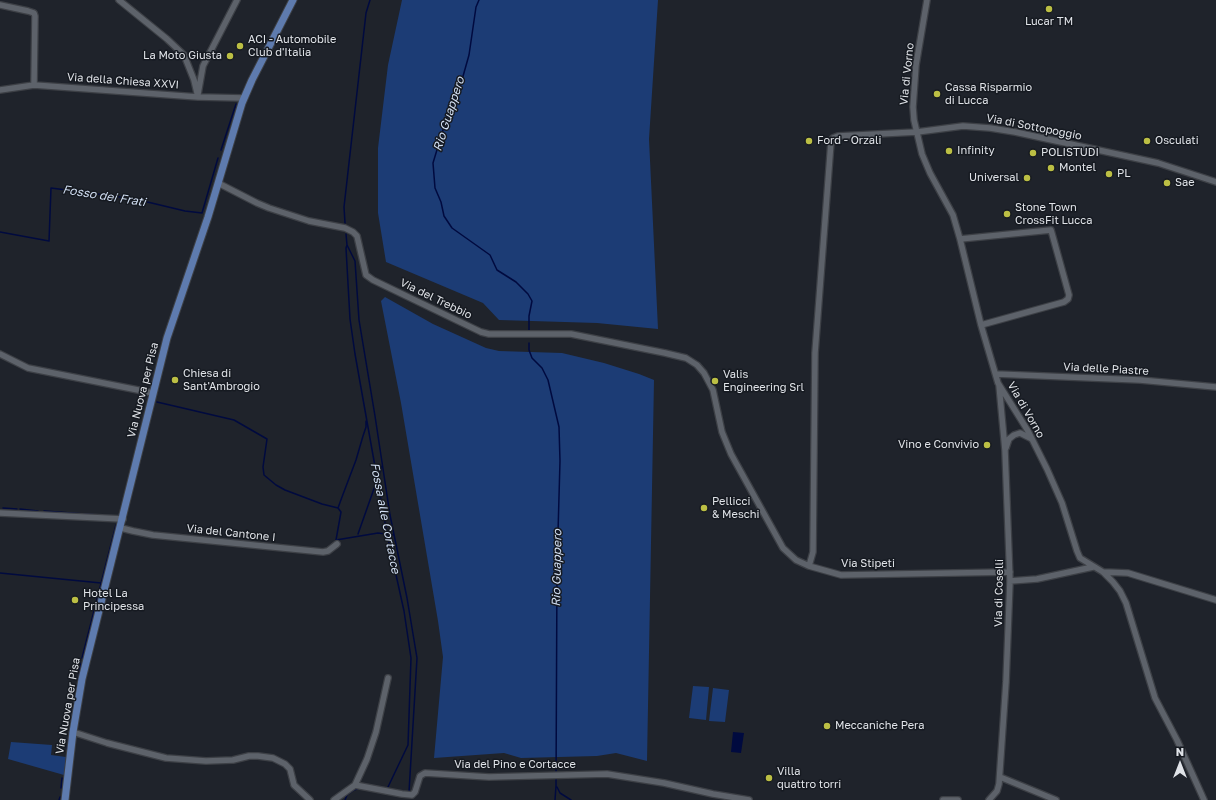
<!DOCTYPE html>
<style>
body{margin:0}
#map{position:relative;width:1216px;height:800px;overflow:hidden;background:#1f232b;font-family:"Golos Text",sans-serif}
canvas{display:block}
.north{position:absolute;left:1160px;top:744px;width:40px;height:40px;-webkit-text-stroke:3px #161a21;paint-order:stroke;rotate:0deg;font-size:11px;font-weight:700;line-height:16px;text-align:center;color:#e0e3e8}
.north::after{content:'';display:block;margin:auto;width:14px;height:18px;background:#e0e3e8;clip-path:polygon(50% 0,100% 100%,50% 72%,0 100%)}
</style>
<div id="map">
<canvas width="1216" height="800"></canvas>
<div class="north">N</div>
</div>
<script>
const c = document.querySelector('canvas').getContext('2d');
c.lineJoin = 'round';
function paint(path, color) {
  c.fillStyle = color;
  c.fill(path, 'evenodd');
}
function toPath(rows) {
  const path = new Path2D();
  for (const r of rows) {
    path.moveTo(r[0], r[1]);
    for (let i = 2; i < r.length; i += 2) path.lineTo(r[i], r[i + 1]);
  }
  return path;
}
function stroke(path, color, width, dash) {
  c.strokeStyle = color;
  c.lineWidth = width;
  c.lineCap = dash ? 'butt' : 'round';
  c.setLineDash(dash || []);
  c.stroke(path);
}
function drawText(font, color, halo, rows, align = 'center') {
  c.font = font + ' "Golos Text",sans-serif';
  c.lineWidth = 3;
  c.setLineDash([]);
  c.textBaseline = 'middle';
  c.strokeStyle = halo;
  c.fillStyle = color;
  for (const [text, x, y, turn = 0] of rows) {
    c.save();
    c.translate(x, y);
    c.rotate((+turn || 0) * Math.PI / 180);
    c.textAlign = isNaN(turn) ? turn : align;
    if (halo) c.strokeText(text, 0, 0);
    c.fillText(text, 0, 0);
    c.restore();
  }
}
paint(toPath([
 [402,0,658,0,649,139,658,329,597,323,499,320,483,303,386,262,378,213,378,148,388,65],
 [385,297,433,324,486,348,499,351,562,353,604,363,639,374,654,380,647,761,616,753,597,756,521,758,504,753,434,758,443,657,438,621,401,403,381,301],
 [693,686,709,687,706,720,689,718],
 [713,688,729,690,725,722,709,721],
 [11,742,52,745,51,755,66,757,64,775,8,759]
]), '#1c3c75');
paint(toPath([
 [733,732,744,733,741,753,731,752]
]), '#000a3f');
stroke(toPath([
 [479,0,476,7,469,55,458,94,449,110,433,163,435,188,441,202,444,216,452,228,490,255,497,270,516,282,528,294,532,301,529,316,529,331],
 [221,150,236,104],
 [345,223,344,207,366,13,370,0],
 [0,232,49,241,51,188,135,199,185,211,202,213,218,158],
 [346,234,347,245,355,261,359,320,375,416,390,515,407,598,417,658,409,792],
 [347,245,346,248,350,319,355,354,387,534,404,611,411,658,408,745,388,787],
 [529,343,529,350,532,358,542,368,548,380,559,427,560,461,557,568,556,786,555,800],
 [157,402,234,420,267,439,263,467,264,475,276,485,285,490,322,504,338,508,341,512,336,540,378,533,394,535],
 [342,497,356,460,363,436,366,427,366,421],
 [3,508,17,509],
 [338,508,342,497],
 [20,509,38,511],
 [44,511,112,516],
 [358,534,382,466],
 [0,573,101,583],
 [82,658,116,525],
 [67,749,81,663],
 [557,787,560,793,571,800],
 [61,788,62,778],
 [395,795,405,797],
 [59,800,60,797],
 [345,800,347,795,354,790,360,788]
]), '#000a3f', 1.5);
const minor = toPath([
 [119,0,167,39,184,55,194,80,198,97],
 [927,0,916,65,913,107,914,120,922,154,930,173,953,215,960,239,981,325,998,383,1028,431,1047,469,1062,503,1077,551,1080,558,1103,572,1113,582,1120,591,1126,603,1155,698,1177,740,1204,800],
 [0,5,28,11,34,13,35,16,34,85],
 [0,90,34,85,198,97,244,98],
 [198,94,203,66,237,0],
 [218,183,257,203,269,208,309,221,345,228,353,232,357,236,366,275,373,280,481,332,489,334,571,334,665,353,686,358,697,365,704,373,713,390,722,432,731,454,783,548,796,560,809,566,841,575,1010,572],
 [960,239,1051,230,1069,295,1068,299,1064,302,981,325],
 [0,354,28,368,153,393],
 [996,374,1140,380,1216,387],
 [1006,448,1009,439,1014,435,1020,433,1032,439],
 [0,513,123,519],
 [121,528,133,531,153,535,323,552,328,551,337,544],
 [809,566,813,552,815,353,831,142,833,138,838,136,917,132,963,126,990,128,1015,132,1158,163,1216,182],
 [1103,572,1128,573,1216,600],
 [1010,581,1037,579,1093,567],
 [73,732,107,743,166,758,206,761,233,760,249,756,258,756,273,758,285,764,290,769,294,785,310,800],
 [1000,777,1056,800],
 [355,785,367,759,376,732,388,678],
 [334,800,355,785,402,794,412,795,415,792,420,776,425,773,489,777,607,774,664,783,713,794,749,800],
 [943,800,958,800],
 [989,800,997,791,999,784,1006,682,1010,581,1005,450,999,385]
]);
const major = toPath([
 [65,800,73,732,82,679,167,338,208,217,242,103,252,80,293,0]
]);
stroke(minor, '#3d4046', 8);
stroke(major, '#3d4046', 9);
stroke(minor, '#5d626a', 5.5);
stroke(major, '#5e7bae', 7);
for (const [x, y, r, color] of [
 [1049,9,4,"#bcbf44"],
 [240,46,4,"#bcbf44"],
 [230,56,4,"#bcbf44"],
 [937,94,4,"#bcbf44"],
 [809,141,4,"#bcbf44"],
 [1147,141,4,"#bcbf44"],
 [949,151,4,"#bcbf44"],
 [1033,153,4,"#bcbf44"],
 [1051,168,4,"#bcbf44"],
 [1109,174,4,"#bcbf44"],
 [1027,178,4,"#bcbf44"],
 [1167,183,4,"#bcbf44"],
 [1007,214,4,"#bcbf44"],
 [175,380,4,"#bcbf44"],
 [715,381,4,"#bcbf44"],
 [987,445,4,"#bcbf44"],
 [704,508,4,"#bcbf44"],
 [75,600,4,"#bcbf44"],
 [827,726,4,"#bcbf44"],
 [769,778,4,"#bcbf44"]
]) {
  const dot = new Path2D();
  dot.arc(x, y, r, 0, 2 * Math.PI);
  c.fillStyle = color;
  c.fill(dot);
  stroke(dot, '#161a21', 1.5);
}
drawText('11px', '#e0e3e8', '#161a21', [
 ["Lucar TM",1049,22,"center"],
 ["ACI - Automobile",248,40],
 ["Club d'Italia",248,53],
 ["La Moto Giusta",222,56,"right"],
 ["Cassa Risparmio",945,88],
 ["di Lucca",945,101],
 ["Ford - Orzali",817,141],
 ["Osculati",1155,141],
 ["Infinity",957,151],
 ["POLISTUDI",1041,153],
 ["Montel",1059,168],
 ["PL",1117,174],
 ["Universal",1019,178,"right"],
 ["Sae",1175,183],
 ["Stone Town",1015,208],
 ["CrossFit Lucca",1015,221],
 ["Chiesa di",183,374],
 ["Sant'Ambrogio",183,387],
 ["Valis",723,375],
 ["Engineering Srl",723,388],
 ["Vino e Convivio",979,445,"right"],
 ["Pellicci",712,502],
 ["& Meschi",712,515],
 ["Hotel La",83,594],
 ["Principessa",83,607],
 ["Meccaniche Pera",835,726],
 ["Villa",777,772],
 ["quattro torri",777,785]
], 'left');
drawText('11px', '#e0e3e8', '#161a21', [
 ["Via di Vorno",907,74,-84],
 ["Via della Chiesa XXVI",123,81,4],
 ["Via di Sottopoggio",1034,127,11],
 ["Via del Trebbio",436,299,26],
 ["Via delle Piastre",1106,369,3],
 ["Via Nuova per Pisa",143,390,-76],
 ["Via di Vorno",1026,410,60],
 ["Via del Cantone I",231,533,6],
 ["Via Stipeti",868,564],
 ["Via di Coselli",999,593,-89],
 ["Via Nuova per Pisa",68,706,-80],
 ["Via del Pino e Cortacce",515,765]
]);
drawText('italic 12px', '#d1def2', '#161a21', [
 ["Rio Guappero",449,114,-72],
 ["Fosso dei Frati",104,196,9],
 ["Fossa alle Cortacce",385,518,79],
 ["Rio Guappero",557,568,-89]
]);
</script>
